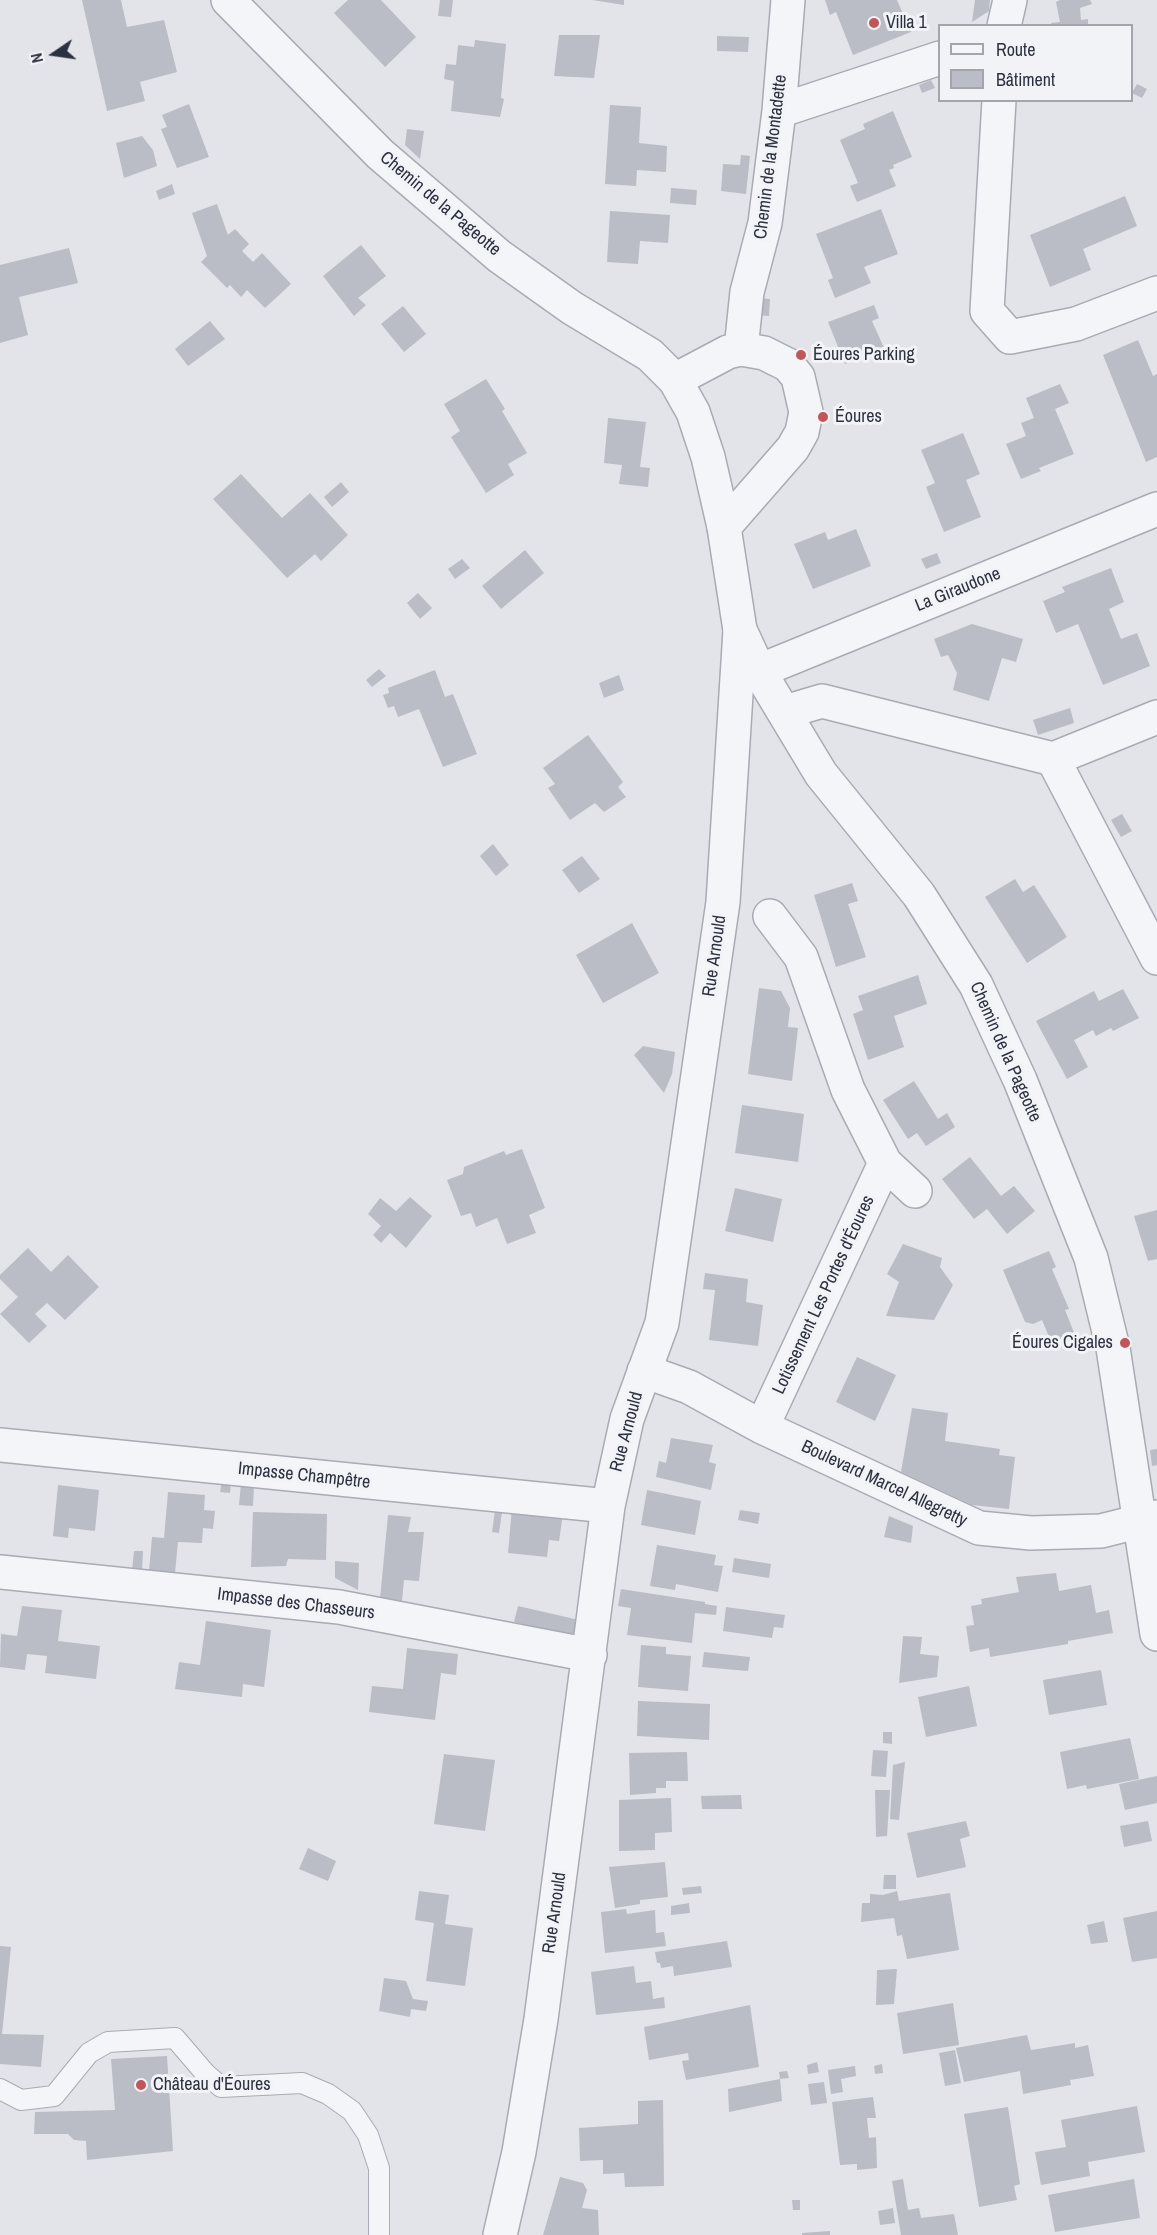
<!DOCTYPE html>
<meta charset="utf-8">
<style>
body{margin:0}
#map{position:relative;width:1157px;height:2235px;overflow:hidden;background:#e2e4e9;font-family:"Archivo Narrow",sans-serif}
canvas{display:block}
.legend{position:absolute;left:938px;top:24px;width:195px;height:78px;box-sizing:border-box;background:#f2f3f7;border:2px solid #a3a5ad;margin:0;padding:8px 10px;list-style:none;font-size:18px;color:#2c313f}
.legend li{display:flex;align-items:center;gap:12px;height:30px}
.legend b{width:30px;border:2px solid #a3a5ad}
.north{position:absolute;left:24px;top:24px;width:60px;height:60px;-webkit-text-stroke:4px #f2f3f7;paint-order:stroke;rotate:257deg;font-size:16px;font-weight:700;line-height:24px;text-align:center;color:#2c313f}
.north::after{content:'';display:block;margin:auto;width:21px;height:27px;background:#2c313f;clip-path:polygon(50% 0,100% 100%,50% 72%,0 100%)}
</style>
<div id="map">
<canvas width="1157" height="2235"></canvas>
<ul class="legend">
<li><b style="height:8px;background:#f4f5f8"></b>Route</li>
<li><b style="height:16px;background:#babdc5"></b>Bâtiment</li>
</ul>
<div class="north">N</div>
</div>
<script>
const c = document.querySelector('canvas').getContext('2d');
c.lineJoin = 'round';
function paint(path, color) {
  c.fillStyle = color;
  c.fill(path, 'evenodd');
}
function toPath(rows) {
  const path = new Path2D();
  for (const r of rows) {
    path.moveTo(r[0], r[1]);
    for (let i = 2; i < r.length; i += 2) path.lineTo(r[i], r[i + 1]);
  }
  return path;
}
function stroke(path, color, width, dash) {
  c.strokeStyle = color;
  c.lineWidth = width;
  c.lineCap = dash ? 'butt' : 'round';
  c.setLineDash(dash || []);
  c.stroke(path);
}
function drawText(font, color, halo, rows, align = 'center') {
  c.font = font + ' "Archivo Narrow",sans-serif';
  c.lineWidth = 6;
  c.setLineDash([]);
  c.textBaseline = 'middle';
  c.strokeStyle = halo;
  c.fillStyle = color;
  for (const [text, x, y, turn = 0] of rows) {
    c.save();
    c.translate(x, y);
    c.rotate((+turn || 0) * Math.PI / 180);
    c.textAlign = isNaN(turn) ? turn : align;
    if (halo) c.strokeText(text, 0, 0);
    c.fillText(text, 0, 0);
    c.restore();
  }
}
paint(toPath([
 [82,0,121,0,127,27,164,20,177,72,140,82,145,101,107,111],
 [348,0,381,0,416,37,385,67,334,13],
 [440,0,453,0,451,17,438,16],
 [592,0,624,0,624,5],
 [825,0,897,0,911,32,853,55,836,12,830,15],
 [975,0,990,0,989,11,972,22],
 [1060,0,1090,0,1092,4,1080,8,1081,20,1088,19,1088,26,1052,26,1051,23,1060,22,1056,2],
 [559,35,600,35,594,78,554,76],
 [717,36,749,37,748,52,717,51],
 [475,40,506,44,501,98,504,99,500,117,451,111,454,81,444,79,446,64,456,65,458,45,474,47],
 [931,80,935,88,922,93,919,85],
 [1137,84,1147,89,1142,98,1132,93],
 [189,104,209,157,177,168,161,129,167,127,162,115],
 [610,105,641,107,639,143,667,146,666,172,637,170,636,186,605,184],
 [893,111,912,157,893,165,894,168,889,170,896,186,857,202,850,186,858,183,840,140,865,129,863,124],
 [407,129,424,131,420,159,405,145],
 [142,136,153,150,157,166,124,178,116,143],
 [741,155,750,156,746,194,721,191,723,164,740,165],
 [172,184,175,194,159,200,156,191],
 [671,188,697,190,696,205,670,203],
 [1125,196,1137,226,1083,249,1091,270,1050,287,1030,235],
 [217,204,228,235,235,229,249,244,242,251,253,262,262,253,291,284,265,308,247,290,241,297,230,285,227,288,201,262,207,256,192,213],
 [881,209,898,254,864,267,871,283,835,298,828,280,833,278,816,234],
 [610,211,670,215,668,243,640,241,638,264,607,262],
 [361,245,386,276,358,298,366,305,354,316,323,276],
 [69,248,78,283,19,297,28,335,0,343,0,265],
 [758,298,770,299,769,316,756,315],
 [874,305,879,318,872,321,884,348,845,364,828,322],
 [403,306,426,334,404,352,381,324],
 [210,321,225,339,188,366,175,349],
 [1138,340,1153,376,1157,374,1157,457,1146,462,1103,355],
 [486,379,505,409,502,411,527,453,508,464,514,475,486,493,451,437,460,431,444,404],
 [1060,384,1069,403,1055,409,1074,454,1039,468,1041,471,1021,479,1006,444,1026,436,1021,423,1034,418,1026,398],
 [608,418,646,422,640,467,650,468,648,487,619,484,622,465,604,463],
 [963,433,980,474,966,480,981,517,944,532,926,487,935,483,921,450],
 [241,474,282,518,310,493,348,535,321,561,315,554,287,578,213,499],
 [341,482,349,492,332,507,324,497],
 [856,529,871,566,813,589,794,544,825,532,828,540],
 [525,550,544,573,501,609,482,586],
 [937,553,941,563,926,569,921,559],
 [462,559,470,568,455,579,448,569],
 [1111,568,1124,602,1109,609,1121,639,1137,633,1150,666,1103,685,1078,624,1056,633,1043,601,1065,592,1062,587],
 [418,593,432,608,420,619,407,603],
 [972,624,1023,639,1016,662,1002,658,989,701,953,690,957,673,948,655,941,657,934,639],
 [379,669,386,676,372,687,366,680],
 [435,670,445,697,453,694,477,754,443,767,419,709,398,717,394,706,388,708,383,695,389,693,388,688],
 [619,675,624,690,604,698,599,683],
 [1070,708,1074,723,1038,735,1033,720],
 [588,735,623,782,618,787,626,797,604,812,595,803,570,820,548,788,555,784,543,768],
 [1122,814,1132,831,1121,837,1111,820],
 [493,844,509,865,496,876,480,856],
 [582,856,600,879,579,893,562,870],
 [1015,879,1023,892,1034,885,1067,937,1027,963,985,897],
 [852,883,858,901,848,904,866,957,836,967,814,895],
 [632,923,659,973,603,1003,576,955],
 [918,975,927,1004,894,1016,904,1047,868,1060,853,1014,863,1010,858,996],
 [759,988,781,991,790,1008,788,1027,798,1028,792,1081,748,1074],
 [1123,989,1139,1018,1113,1031,1111,1028,1096,1036,1093,1030,1074,1040,1088,1067,1067,1079,1036,1021,1094,991,1099,1001],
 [643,1046,675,1052,672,1074,664,1093,634,1055],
 [914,1081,938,1119,947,1113,955,1127,926,1146,917,1133,908,1139,883,1100],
 [742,1105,804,1114,798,1162,735,1153],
 [522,1149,545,1208,529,1215,536,1233,507,1244,497,1218,476,1227,471,1213,461,1216,447,1180,463,1174,464,1167,504,1151,506,1155],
 [970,1157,1001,1196,1014,1186,1035,1211,1007,1234,987,1209,974,1219,942,1179],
 [735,1188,782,1199,773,1242,725,1231],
 [410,1197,432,1216,406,1248,390,1233,381,1243,373,1235,381,1226,368,1214,380,1198,396,1211],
 [1157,1210,1157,1259,1148,1261,1134,1216],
 [903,1244,942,1258,940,1267,953,1285,934,1320,886,1316,899,1282,887,1274],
 [28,1248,51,1272,68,1255,99,1287,65,1320,47,1303,35,1314,47,1326,29,1343,0,1314,18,1297,0,1279,0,1275],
 [1049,1251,1056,1267,1052,1269,1069,1309,1065,1310,1075,1335,1052,1344,1042,1320,1033,1324,1025,1322,1003,1270],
 [705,1273,748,1279,746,1302,763,1305,758,1346,709,1340,715,1290,703,1289],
 [857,1357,896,1375,875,1421,836,1402],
 [912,1408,948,1413,945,1441,1000,1449,999,1455,1015,1457,1009,1509,972,1505,901,1472],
 [671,1438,713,1445,709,1462,716,1464,711,1490,656,1477,659,1461,666,1463],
 [1157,1449,1157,1465,1152,1466,1150,1450],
 [222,1481,231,1482,230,1493,220,1492],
 [241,1484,254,1486,253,1506,239,1505],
 [58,1485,99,1490,95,1531,69,1528,68,1538,53,1536],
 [647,1490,701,1501,695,1535,641,1525],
 [168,1492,205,1495,204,1510,215,1511,213,1529,203,1528,202,1543,178,1542,175,1573,149,1571,152,1537,164,1538],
 [496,1503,503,1505,499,1533,492,1532],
 [512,1507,563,1514,559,1541,549,1540,547,1557,508,1553],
 [740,1510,760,1513,758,1524,738,1520],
 [253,1512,327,1514,326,1560,288,1559,286,1566,251,1567],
 [388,1515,411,1517,408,1532,424,1532,419,1581,404,1580,402,1601,380,1599],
 [889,1516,913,1526,911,1543,884,1537],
 [657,1545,716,1555,714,1565,723,1566,718,1592,676,1584,675,1590,650,1586],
 [134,1551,143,1551,142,1572,132,1571],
 [734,1558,771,1564,769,1578,732,1572],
 [335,1561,359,1563,358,1590,335,1578],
 [1056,1573,1059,1591,1091,1585,1096,1613,1109,1610,1113,1633,1068,1641,1068,1644,990,1657,989,1648,970,1652,966,1626,974,1625,971,1606,982,1604,981,1599,1019,1592,1016,1577],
 [621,1589,705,1602,705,1604,717,1606,716,1615,695,1613,692,1643,627,1635,631,1608,618,1606],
 [22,1606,62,1610,58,1641,100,1646,96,1679,45,1673,47,1656,27,1654,25,1670,0,1667,1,1634,17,1636],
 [518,1606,579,1620,577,1636,514,1622],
 [726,1607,785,1615,783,1628,774,1627,772,1638,723,1631],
 [206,1621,271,1630,264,1687,243,1684,242,1697,175,1689,179,1662,200,1665],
 [903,1636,922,1637,920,1654,939,1656,937,1677,899,1683],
 [641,1645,666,1647,666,1654,691,1656,688,1691,638,1687],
 [407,1648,458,1654,456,1675,441,1673,435,1720,369,1712,372,1686,403,1689],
 [704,1652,750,1657,748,1671,702,1667],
 [1101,1670,1107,1705,1049,1715,1043,1680],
 [969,1686,977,1726,926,1737,918,1697],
 [638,1701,710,1704,709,1740,637,1736],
 [883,1732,892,1732,892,1744,883,1743],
 [1130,1738,1139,1779,1087,1789,1086,1785,1067,1789,1060,1752],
 [873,1750,888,1751,886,1777,871,1776],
 [687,1752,688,1781,666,1781,666,1788,656,1788,656,1793,630,1795,629,1753],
 [444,1754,495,1760,485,1831,434,1824],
 [905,1762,899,1820,890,1819,893,1765],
 [1157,1776,1157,1803,1125,1810,1119,1784],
 [875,1790,890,1790,887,1836,876,1837],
 [741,1795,742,1809,702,1809,701,1796],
 [671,1798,672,1832,655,1833,655,1850,619,1851,619,1800],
 [966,1821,970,1836,960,1839,966,1867,917,1878,907,1833],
 [1148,1821,1152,1841,1124,1847,1120,1826],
 [308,1848,336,1861,328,1881,299,1869],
 [665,1862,668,1897,640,1900,640,1904,615,1908,609,1867],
 [884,1875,896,1875,896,1889,883,1889],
 [701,1886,702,1893,683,1895,682,1888],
 [419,1891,449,1895,445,1924,473,1928,465,1986,426,1981,434,1923,415,1920],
 [897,1891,899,1901,950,1893,959,1950,907,1959,902,1935,897,1936,894,1918,861,1922,862,1903,870,1903,870,1894,883,1895],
 [689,1903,690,1913,671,1915,671,1906],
 [626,1909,627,1914,655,1910,656,1933,664,1932,666,1946,605,1953,601,1912],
 [1157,1911,1157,1958,1132,1962,1123,1918],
 [1104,1921,1108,1942,1091,1944,1087,1925],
 [727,1941,732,1967,674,1976,673,1966,661,1968,660,1963,657,1963,655,1952],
 [0,1946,11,1947,2,2034,44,2035,41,2067,0,2064],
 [634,1966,636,1983,651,1981,653,1999,664,1997,665,2008,596,2015,591,1972],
 [897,1969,894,2004,876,2005,877,1970],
 [384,1978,406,1981,413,1999,428,2001,426,2011,411,2009,410,2017,379,2011],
 [953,2003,959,2045,903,2054,897,2013],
 [750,2005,759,2067,686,2080,682,2061,689,2060,688,2053,649,2060,644,2027],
 [1027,2035,1031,2050,1075,2043,1075,2048,1088,2045,1094,2076,1070,2080,1071,2085,1023,2094,1020,2071,964,2082,956,2048],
 [955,2050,961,2083,945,2086,939,2053],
 [167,2056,173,2151,87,2160,86,2141,74,2140,68,2134,34,2134,35,2112,115,2110,111,2059],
 [817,2062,819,2072,808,2074,807,2065],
 [882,2064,883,2073,875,2074,874,2066],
 [855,2066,856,2076,841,2079,843,2092,831,2094,828,2070],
 [787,2071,789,2078,780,2079,779,2072],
 [780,2079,782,2101,729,2112,728,2089],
 [824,2082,827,2103,811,2105,808,2084],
 [873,2097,876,2118,867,2118,869,2138,876,2137,877,2168,857,2170,857,2164,840,2165,832,2102],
 [663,2100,664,2186,625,2187,624,2173,603,2174,603,2160,580,2161,579,2128,638,2124,638,2101],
 [1137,2106,1145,2152,1088,2162,1090,2176,1041,2185,1035,2152,1066,2147,1061,2120],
 [1008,2107,1020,2184,1014,2186,1017,2200,979,2207,964,2114],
 [560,2177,583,2183,587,2190,582,2208,598,2210,599,2235,543,2235],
 [903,2179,908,2210,919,2208,921,2218,954,2214,958,2235,901,2235,892,2181],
 [1134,2179,1140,2218,1055,2232,1048,2195],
 [792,2200,800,2200,800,2210,793,2210],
 [893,2208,895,2223,880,2225,878,2211],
 [830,2231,830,2235,802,2235,802,2233]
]), '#babdc5');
const service = toPath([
 [0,2089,21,2100,54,2096,89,2053,108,2042,175,2038,205,2073,221,2087,302,2083,328,2094,352,2111,368,2135,379,2168,379,2235]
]);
const minor = toPath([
 [1004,26,1010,0],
 [999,100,987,311,1010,337,1076,324,1157,293],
 [779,111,940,58],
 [741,349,747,292,765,223,779,111,788,0],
 [675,380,728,352,741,349,764,353,788,365,798,377,806,412,802,432,793,448,724,527],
 [759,671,1157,509],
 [785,712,822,701,1053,759,1157,958],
 [1053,759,1157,717],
 [885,1163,915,1191],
 [644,1371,689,1387,762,1427,979,1528,1031,1533,1101,1531,1157,1517],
 [762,1427,885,1163,848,1090,801,957,770,916],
 [0,1445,608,1506],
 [0,1572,339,1607,590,1655],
 [500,2235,519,2152,541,2019,608,1506,627,1419,662,1323,723,902,740,630]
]);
const tertiary = toPath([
 [228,0,380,154,499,256,572,308,650,355,675,380,693,412,708,457,724,527,740,630,759,671,821,774,919,895,976,985,1020,1080,1091,1258,1113,1348,1157,1634]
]);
stroke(service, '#a8abb3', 22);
stroke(minor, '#a8abb3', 36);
stroke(tertiary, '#a8abb3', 36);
stroke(service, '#f4f5f8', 20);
stroke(minor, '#f4f5f8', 33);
stroke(tertiary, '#f4f5f8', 33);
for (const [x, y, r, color] of [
 [874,23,6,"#bf565b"],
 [801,355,6,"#bf565b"],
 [823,417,6,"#bf565b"],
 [1125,1343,6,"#bf565b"],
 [141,2085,6,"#bf565b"]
]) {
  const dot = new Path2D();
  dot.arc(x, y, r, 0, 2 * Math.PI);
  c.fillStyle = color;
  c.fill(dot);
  stroke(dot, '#f2f3f7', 2);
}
drawText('18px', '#2c313f', '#f2f3f7', [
 ["Villa 1",886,23],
 ["Éoures Parking",813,355],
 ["Éoures",835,417],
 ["Éoures Cigales",1113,1343,"right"],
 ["Château d'Éoures",153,2085]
], 'left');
drawText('18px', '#2c313f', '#f2f3f7', [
 ["Chemin de la Montadette",771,157,-83],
 ["Chemin de la Pageotte",440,204,40],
 ["La Giraudone",958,590,-22],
 ["Rue Arnould",715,956,-82],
 ["Chemin de la Pageotte",1005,1052,66],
 ["Lotissement Les Portes d'Éoures",824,1295,-65],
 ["Rue Arnould",627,1432,-75],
 ["Impasse Champêtre",304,1476,6],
 ["Boulevard Marcel Allegretty",884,1484,25],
 ["Impasse des Chasseurs",296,1604,7],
 ["Rue Arnould",555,1913,-82]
]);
</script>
